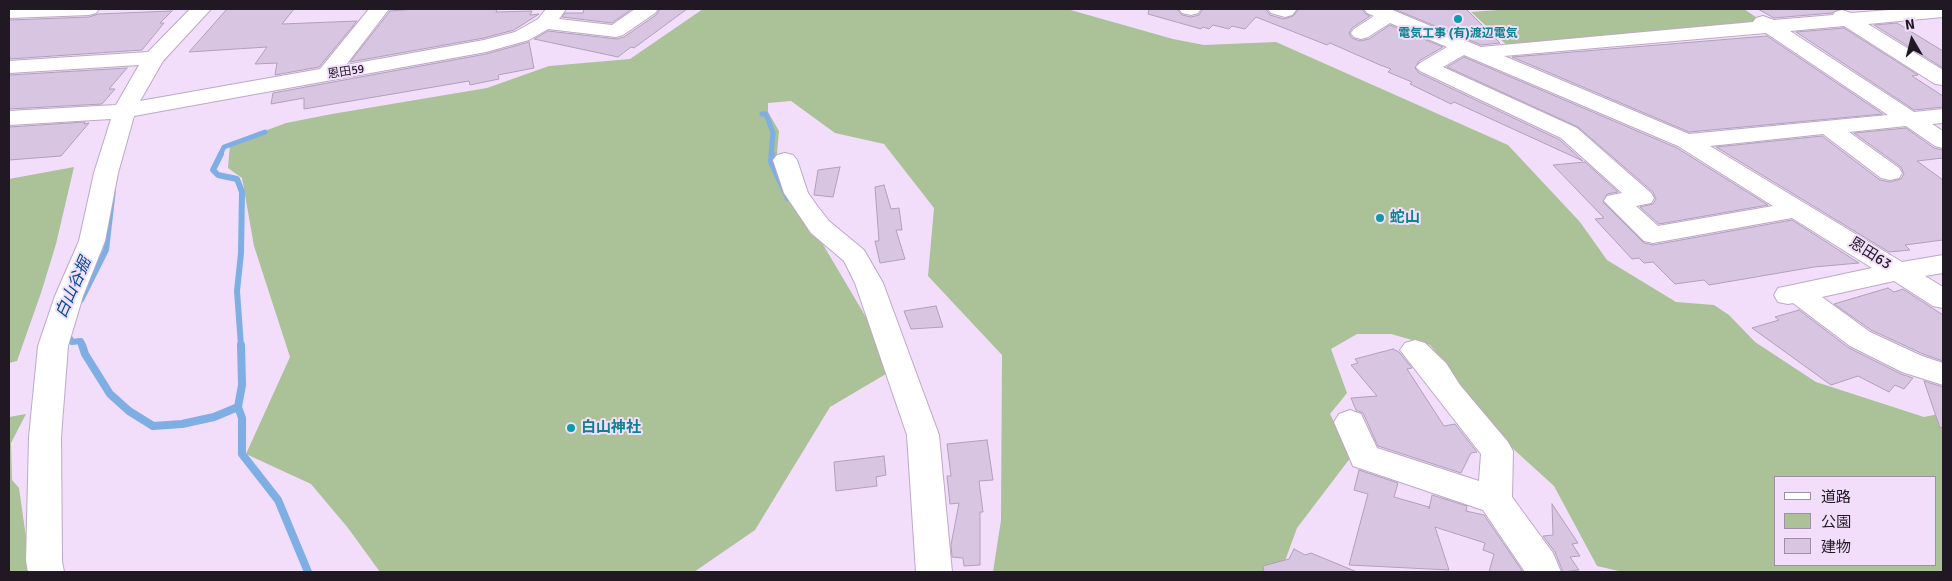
<!DOCTYPE html>
<meta charset="utf-8">
<style>
body{margin:0}
#map{position:relative;width:1952px;height:581px;overflow:hidden;background:#f2defb;font-family:Signika,"Noto Sans JP",sans-serif}
canvas{display:block}
.frame{position:absolute;inset:0;border:10px solid #201923;pointer-events:none}
.legend{position:absolute;left:1774px;top:476px;width:162px;height:90px;box-sizing:border-box;background:#f2defb;border:1px solid #9e8fa5;margin:0;padding:6px 9px;list-style:none;font-size:15px;color:#201923}
.legend li{display:flex;align-items:center;gap:10px;height:25px}
.legend b{width:25px;border:1px solid #9e8fa5}
.north{position:absolute;left:1887px;top:15px;width:50px;height:50px;-webkit-text-stroke:4px #f2defb;paint-order:stroke;rotate:352deg;font-size:14px;font-weight:700;line-height:20px;text-align:center;color:#201923}
.north::after{content:'';display:block;margin:auto;width:18px;height:22px;background:#201923;clip-path:polygon(50% 0,100% 100%,50% 72%,0 100%)}
</style>
<div id="map">
<canvas width="1952" height="581"></canvas>
<div class="frame"></div>
<ul class="legend">
<li><b style="height:6px;background:#fff"></b>道路</li>
<li><b style="height:14px;background:#abc197"></b>公園</li>
<li><b style="height:14px;background:#d8c5e1"></b>建物</li>
</ul>
<div class="north">N</div>
</div>
<script>
const c = document.querySelector('canvas').getContext('2d');
c.lineJoin = 'round';
function paint(path, color) {
  c.fillStyle = color;
  c.fill(path, 'evenodd');
}
function toPath(rows) {
  const path = new Path2D();
  for (const r of rows) {
    path.moveTo(r[0], r[1]);
    for (let i = 2; i < r.length; i += 2) path.lineTo(r[i], r[i + 1]);
  }
  return path;
}
function stroke(path, color, width, dash) {
  c.strokeStyle = color;
  c.lineWidth = width;
  c.lineCap = dash ? 'butt' : 'round';
  c.setLineDash(dash || []);
  c.stroke(path);
}
function drawText(font, color, halo, rows, align = 'center') {
  c.font = font + ' Signika,"Noto Sans JP",sans-serif';
  c.lineWidth = 4;
  c.setLineDash([]);
  c.textBaseline = 'middle';
  c.strokeStyle = halo;
  c.fillStyle = color;
  for (const [text, x, y, turn = 0] of rows) {
    c.save();
    c.translate(x, y);
    c.rotate((+turn || 0) * Math.PI / 180);
    c.textAlign = isNaN(turn) ? turn : align;
    if (halo) c.strokeText(text, 0, 0);
    c.fillText(text, 0, 0);
    c.restore();
  }
}
paint(toPath([
 [703,9,1067,9,1173,39,1204,45,1276,42,1508,145,1580,222,1607,260,1676,302,1714,305,1729,315,1755,342,1816,382,1924,417,1943,413,1943,572,1623,572,1597,566,1554,486,1498,435,1430,345,1391,334,1357,334,1331,349,1347,393,1330,414,1351,457,1297,528,1281,572,993,572,1001,520,1002,355,928,276,934,208,884,144,835,133,791,101,768,103,768,112,779,131,776,165,896,368,830,407,755,530,694,572,380,572,348,528,311,484,246,454,290,357,254,246,242,178,228,168,230,144,286,123,332,114,487,88,549,66,630,59],
 [1776,477,1936,477,1936,565,1776,565],
 [1512,9,1744,9,1769,26,1511,49,1471,12],
 [74,167,56,244,41,293,17,361,9,363,9,179],
 [26,414,11,443,12,480,19,488,31,572,9,572,9,417]
]), '#abc197');
stroke(toPath([
 [762,114,766,114,773,133,771,155],
 [220,155,224,147,265,132]
]), '#7eaee4', 5);
stroke(toPath([
 [221,154,213,170,218,175,237,179,242,192,241,253,237,291,241,346],
 [772,154,771,162,788,198],
 [81,300,106,250,113,190],
 [70,331,68,335,72,342,81,341,83,346]
]), '#7eaee4', 6);
stroke(toPath([
 [82,345,85,354,110,394,129,411,153,426,182,424,214,417,238,407,242,418,242,454,278,500,308,572],
 [238,407,242,385,241,345]
]), '#7eaee4', 8);
const building = toPath([
 [227,9,294,9,282,24,357,21,319,67,275,75,277,63,255,64,267,47,189,52,227,9],
 [416,9,497,9,496,12,532,11,530,15,539,14,514,30,484,38,350,62,390,11,416,9],
 [584,9,632,9,612,23,562,17,565,13,583,13,584,9],
 [660,9,687,9,634,48,631,47,618,57,534,39,548,31,617,39,624,37,656,15,660,9],
 [1149,9,1177,9,1182,15,1191,17,1199,15,1203,9,1266,9,1270,15,1284,19,1293,16,1299,9,1362,9,1366,14,1370,16,1352,28,1349,33,1352,38,1360,41,1369,39,1390,25,1443,47,1419,61,1415,68,1419,73,1560,140,1583,161,1454,102,1451,104,1410,84,1412,82,1388,72,1391,69,1380,65,1330,43,1327,45,1256,17,1245,29,1232,26,1229,29,1213,25,1209,29,1203,27,1201,29,1148,14,1149,9],
 [1394,9,1466,9,1500,43,1481,45,1394,9],
 [1758,9,1840,9,1832,13,1774,18,1758,9],
 [172,11,160,23,164,23,142,50,9,59,9,20,89,17,98,14,172,11],
 [1897,23,1943,51,1943,68,1874,25,1897,23],
 [1844,28,1918,75,1912,76,1943,96,1943,107,1914,110,1796,32,1844,28],
 [1767,36,1883,114,1689,132,1512,57,1767,36],
 [529,42,534,68,498,75,499,79,470,85,469,81,304,109,304,98,271,104,273,93,486,54,529,42],
 [1464,57,1677,148,1768,205,1659,224,1640,207,1653,204,1656,199,1653,192,1578,127,1447,67,1464,57],
 [127,68,109,89,115,89,102,104,9,109,9,75,127,68],
 [85,122,84,124,89,123,61,156,9,160,9,127,85,122],
 [1906,128,1934,148,1943,150,1943,158,1917,161,1943,180,1943,240,1905,245,1910,250,1889,252,1716,147,1822,136,1880,180,1890,182,1901,179,1904,174,1901,167,1854,133,1906,128],
 [1585,162,1618,192,1607,194,1603,202,1644,243,1653,245,1792,220,1859,263,1814,267,1709,285,1704,280,1675,284,1653,262,1644,263,1639,258,1632,259,1595,219,1604,218,1553,165,1585,162],
 [840,167,833,197,814,195,818,170,840,167],
 [884,185,891,209,899,208,902,230,896,230,905,259,880,263,875,241,879,241,875,187,884,185],
 [1888,288,1894,292,1903,289,1943,315,1943,361,1923,354,1871,330,1834,304,1888,288],
 [936,306,943,327,911,329,904,311,936,306],
 [1799,310,1849,348,1901,374,1913,378,1904,389,1895,385,1889,392,1858,376,1831,385,1752,328,1779,320,1775,317,1799,310],
 [1393,349,1399,352,1412,368,1407,369,1444,426,1455,424,1477,452,1471,453,1461,473,1378,446,1363,413,1356,410,1351,398,1377,396,1351,365,1358,363,1355,359,1393,349],
 [1924,381,1943,387,1943,427,1940,428,1924,381],
 [987,440,993,480,979,481,983,512,980,512,980,565,964,566,963,558,952,557,951,545,959,503,950,504,947,476,951,476,947,444,987,440],
 [884,456,886,475,876,477,877,486,836,491,834,462,884,456],
 [1359,470,1398,483,1394,497,1429,507,1429,509,1432,495,1467,506,1466,511,1484,515,1523,572,1489,572,1494,554,1483,550,1485,543,1435,527,1449,570,1349,565,1368,494,1354,490,1359,470],
 [1552,504,1578,543,1572,544,1580,556,1570,557,1579,570,1563,572,1555,552,1543,536,1553,535,1552,504],
 [1294,549,1305,555,1311,553,1357,572,1264,572,1263,566,1289,559,1294,549]
]);
paint(building, '#d8c5e1');
stroke(building, '#b19fba', 1);
const minor = toPath([
 [9,9,99,9,96,13,89,15,9,18,9,9],
 [190,9,211,9,163,61,140,101,320,69,369,9,389,9,346,65,484,40,515,32,538,19,546,9,566,9,559,19,612,25,635,9,658,9,655,13,623,35,616,37,548,29,529,40,486,52,134,116,118,173,105,241,83,296,68,346,61,437,62,561,64,572,28,572,26,561,29,437,38,346,55,296,79,241,94,173,111,119,9,125,9,111,116,105,139,65,9,73,9,61,148,52,190,9],
 [1179,9,1201,9,1198,13,1191,15,1182,13,1179,9],
 [1268,9,1297,9,1292,15,1285,17,1271,13,1268,9],
 [1364,9,1390,9,1481,47,1753,22,1756,18,1763,16,1774,20,1833,15,1835,12,1842,10,1851,13,1903,9,1943,9,1943,17,1868,24,1943,70,1943,85,1935,84,1844,26,1790,31,1914,112,1943,109,1943,123,1932,124,1943,131,1943,148,1935,146,1906,126,1849,132,1899,168,1902,173,1899,178,1890,180,1881,178,1823,134,1710,146,1902,262,1943,255,1943,273,1925,276,1943,287,1943,308,1933,306,1894,281,1822,297,1870,332,1922,356,1943,363,1943,385,1902,372,1850,346,1793,303,1788,304,1778,302,1774,295,1778,288,1788,286,1872,268,1792,218,1653,243,1644,241,1604,201,1607,196,1622,193,1561,138,1420,71,1416,67,1420,63,1447,47,1390,23,1368,37,1361,39,1354,37,1351,33,1354,29,1374,16,1367,13,1364,9],
 [1766,33,1888,115,1689,134,1504,56,1766,33],
 [1464,55,1678,146,1773,206,1658,226,1636,206,1651,203,1654,198,1651,193,1577,128,1443,67,1464,55],
 [785,153,793,155,797,160,808,193,818,207,829,221,864,250,883,283,939,435,952,572,916,572,907,435,855,283,844,261,811,233,784,193,773,160,777,155,785,153],
 [1415,340,1425,343,1446,363,1460,385,1508,442,1513,451,1512,497,1553,553,1561,572,1525,572,1483,510,1353,466,1334,422,1339,414,1350,410,1361,414,1377,448,1479,481,1481,454,1400,350,1405,343,1415,340]
]);
stroke(minor, '#bca9c4', 2);
paint(minor, '#fff');
for (const [x, y, r, color] of [
 [1458,19,5,"#0f9aa8"],
 [1380,218,5,"#0f9aa8"],
 [571,428,5,"#0f9aa8"]
]) {
  const dot = new Path2D();
  dot.arc(x, y, r, 0, 2 * Math.PI);
  c.fillStyle = color;
  c.fill(dot);
  stroke(dot, '#f2defb', 2);
}
drawText('bold 12px', '#0d838f', '#f2defb', [
 ["電気工事 (有)渡辺電気",1458,34]
]);
drawText('12px', '#201923', '#f2defb', [
 ["恩田59",346,72,-9]
]);
drawText('bold 15px', '#0d838f', '#f2defb', [
 ["蛇山",1390,218],
 ["白山神社",581,428]
], 'left');
drawText('15px', '#201923', '#f2defb', [
 ["恩田63",1870,254,32]
]);
drawText('italic 16px', '#004b8c', '#f2defb', [
 ["白山谷掘",74,288,-66]
]);
</script>
